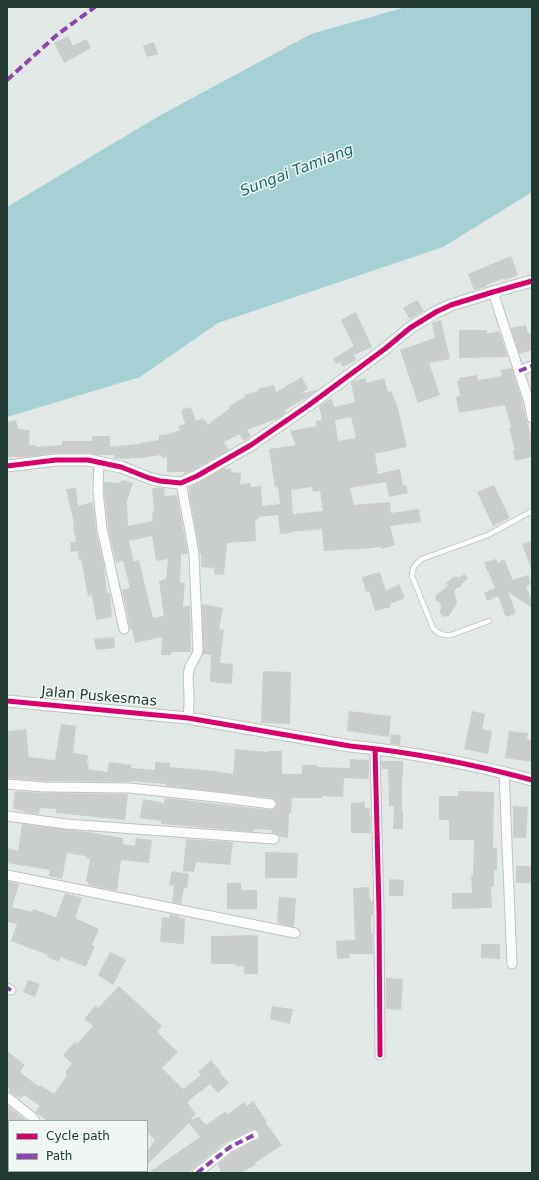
<!DOCTYPE html>
<style>
body{margin:0}
#map{position:relative;width:539px;height:1180px;overflow:hidden;background:#e2e8e5;font-family:"DejaVu Sans",sans-serif}
canvas{display:block}
.frame{position:absolute;inset:0;border:8px solid #223931;pointer-events:none}
.legend{position:absolute;left:8px;top:1120px;width:140px;height:52px;box-sizing:border-box;background:#f0f7f3;border:1px solid #9eaba5;margin:0;padding:5px 7px;list-style:none;font-size:12px;color:#223931}
.legend li{display:flex;align-items:center;gap:8px;height:20px}
.legend b{width:20px;border:1px solid #9eaba5}
</style>
<div id="map">
<canvas width="539" height="1180"></canvas>
<div class="frame"></div>
<ul class="legend">
<li><b style="height:5px;background:#d6006c"></b>Cycle path</li>
<li><b style="height:5px;background:#8e44ad"></b>Path</li>
</ul>
</div>
<script>
const ctx = document.querySelector('canvas').getContext('2d');
ctx.lineJoin = 'round';
function fillPath(path, color) {
  ctx.fillStyle = color;
  ctx.fill(path, 'evenodd');
}
function stroke(path, color, width, dash) {
  ctx.strokeStyle = color;
  ctx.lineWidth = width;
  ctx.lineCap = dash ? 'butt' : 'round';
  ctx.setLineDash(dash || []);
  ctx.stroke(path);
}
function write(font, color, halo, rows, align = 'center') {
  ctx.font = font + ' "DejaVu Sans",sans-serif';
  ctx.lineWidth = 3;
  ctx.setLineDash([]);
  ctx.textBaseline = 'middle';
  ctx.strokeStyle = halo;
  ctx.fillStyle = color;
  for (const [text, x, y, turn = 0] of rows) {
    ctx.save();
    ctx.translate(x, y);
    ctx.rotate((+turn || 0) * Math.PI / 180);
    ctx.textAlign = isNaN(turn) ? turn : align;
    if (halo) ctx.strokeText(text, 0, 0);
    ctx.fillText(text, 0, 0);
    ctx.restore();
  }
}
fillPath(new Path2D(`
 M406 7H532V192L443 247 218 323 140 377 7 417V207L159 116 311 34Z`), '#a5d1d4');
fillPath(new Path2D(`
 M68 36 73 46 86 39 91 48 64 63 54 43Z
 M154 42 158 54 147 57 143 46Z
 M511 256 518 275 505 280 504 278 486 285V287L474 290 468 274Z
 M417 300 424 311 410 319 403 308Z
 M356 312 372 347 354 355 356 360 343 367 340 362 336 364 333 359 354 346 341 320Z
 M441 320 450 359 429 363 440 395 418 403 400 350 435 338 432 323Z
 M526 325 528 333 532 332V350L519 354 511 328Z
 M459 330H487V334L499 331 508 357 459 358Z
 M512 368 523 403H522L532 439V457L515 461 513 451 515 450 509 428 511 427 505 405 459 413 456 397 460 396 457 381H460L459 378 477 375 478 380 502 376 500 370Z
 M302 377 308 389 301 393 318 390 306 398 285 410 286 412 279 418 247 430 251 436 244 441 239 434 224 442 229 450 194 470 184 474V472H167V457L162 458 161 455 141 458 119 459 114 458V455H97L88 453H56L26 457H7V422L16 420 18 429 30 430 29 445H36V447L62 445V441H92V436H110V447L139 444V443L159 440V435L168 434 180 430 178 426 185 424 181 410 191 407 196 421 203 418 204 421 206 420 207 425 230 408 229 406 245 397V395L258 391V389L274 385 276 392Z
 M365 378 367 383 384 378 388 392 391 391 398 408 407 447 375 454 378 474 400 469 403 485H406L408 493 389 497 386 482 350 488 354 505 390 502 391 513 419 509 421 522 390 526 395 545 381 549V547L353 550V549L324 551 322 529 291 532V533L280 534 278 515 259 517 255 522 256 541 227 543 224 575 214 574 215 568 201 567V554H200L189 493V487L200 482 223 469H231V472L241 473 240 484 250 483 251 487 261 486 262 506 280 504 278 487H275L269 449 296 445 290 431 317 426 316 421 322 420 319 406 328 400 332 399 334 407 355 402 351 383 353 381ZM351 417 356 438 338 441 335 420ZM312 487 313 492 320 491 323 511 293 514 291 490Z
 M122 480 133 483 127 501 128 526 153 521 152 513 154 512 152 488H164L165 496 177 495 188 554H181L180 582 185 583 183 606H190L191 652H171V655H161L162 637 135 643 132 629H130L122 590 130 588 123 561 116 563 108 528 104 491V482L120 483ZM152 536 156 561 168 559 166 579 159 581 164 616 153 618 139 560 134 562 129 541Z
 M494 485 510 518 493 526 477 492Z
 M76 488 78 506 93 502 96 530 104 565 107 593H110L112 617 96 620 92 595 88 596 81 559 79 560 78 551 71 552 70 542H76L73 525 74 524 66 489Z
 M532 541V568H531L522 544Z
 M496 559 498 563 504 559 513 580 528 575 531 584 526 586 532 601V608L508 592 516 613 506 617 498 596 487 601 484 593 495 588 488 571H487L484 562Z
 M380 572 386 591 399 584 405 598 390 604 391 607 375 611 369 591 366 592 362 577Z
 M464 574 468 578 461 585 460 588 458 587 454 591 457 603 449 616 444 617 440 613 441 604 435 600 436 595 449 585 445 584 453 577 456 576 459 578Z
 M202 604 223 608 219 629 224 630 220 663 233 664 232 684 210 682 211 655 203 654Z
 M114 637 115 648 96 650 94 639Z
 M263 671 291 672 290 724 261 723Z
 M349 711 391 716 389 737 347 731Z
 M472 711 485 714 482 729 492 731 488 754 464 749Z
 M61 724 76 726 73 753 88 755 87 763 89 764 88 769 107 772 109 762 132 765 131 768 155 770V762L170 763 169 767 215 771 233 774 235 749 268 752V751H282V774H302V765H317V767L350 768V759L369 760V779L344 778 343 797 322 796V798H292L291 813H289L288 838 280 837 277 834 271 833 272 830 254 829V832L161 824V821L140 818 143 799 164 803 165 798 270 810 276 808 277 802 275 800 272 798 166 786V784L130 781V782L44 781 7 778V731L26 729 29 757 55 760Z
 M509 731 528 733 527 739 532 740V762L505 758Z
 M391 734 401 735 400 745 390 744Z
 M381 761H403V777H402V811H403V829H393L394 806H389L388 769H382Z
 M15 791 44 793 128 794 125 820 56 813V809L40 808 39 814 24 812V811L13 809Z
 M458 791 494 792 493 848H497V870H494V886L491 887 492 908 452 909V893H472L471 875H473L474 840H449V820H439V796H458Z
 M365 802V808H370L371 833H351V803Z
 M513 806 528 807 526 838H513Z
 M22 824 81 831 123 838V844L135 846 136 838 152 840 149 863 121 860 117 891 88 885V882L86 881 90 859 85 858 86 856 67 853 62 879 49 876 50 870 7 863V848L18 851Z
 M186 839 233 842 230 865 196 862 194 872 183 871Z
 M265 852 298 853 297 878H265Z
 M516 866H532V883H516Z
 M172 871 189 874 187 888H184L181 904 172 902 174 886 169 885Z
 M389 879 404 880 403 896H389Z
 M7 881 19 884 12 907 32 912 33 909 56 917 65 893 82 898 75 918 99 929 92 945 95 946 86 967 61 957 59 962 47 957 48 955 11 941 17 924 7 922Z
 M227 883H241V890H257V909H227Z
 M369 887 370 901H373V915H371V933H373V954H349L350 958 337 959 336 941 355 940 353 888Z
 M279 897 296 898 294 927 277 923Z
 M170 914 179 916V918H185L184 944 160 942 162 917 169 918Z
 M258 935V974H244V966H236V964H211V936Z
 M481 944H500V959L481 958Z
 M110 952 126 960 113 985 98 975Z
 M386 978 403 979 401 1010 386 1009Z
 M28 980 40 984 35 997 23 992Z
 M119 986 162 1026 157 1032 178 1052 162 1068 183 1089 201 1075 198 1072 211 1060 221 1072 220 1073 229 1083 218 1093 210 1084 187 1102 196 1114 190 1120 199 1117 206 1125 226 1111 227 1115 244 1102 247 1106 253 1101 267 1122 266 1123 282 1145 255 1163 256 1165 240 1173H221L218 1164 233 1152 259 1139 260 1135 259 1132 254 1129 226 1142 188 1173H148L200 1137 189 1123 147 1165V1152L155 1140 147 1132V1121H47L35 1112 40 1106 24 1095 20 1099 9 1092 10 1090 7 1087V1051L25 1065 20 1072 39 1087 40 1085 54 1094 67 1075 65 1072 72 1064 63 1055 75 1042 77 1044 93 1026 84 1019 96 1005 98 1008Z
 M272 1006 293 1009 290 1024 270 1019Z
 M7 1105 27 1121H7Z`), '#cacfcd');
const service = new Path2D(`
 M489 621 451 635C444 636 438 634 433 628L412 576C412 568 415 564 422 559L488 535 532 511`);
const minor = new Path2D(`
 M493 292 529 402 532 418
 M519 371 532 366
 M99 462 98 491 102 529 124 629
 M181 483 190 531 194 554 198 650C197 658 190 663 189 670 187 679 189 687 189 696 189 703 189 710 188 718
 M375 749 379 910 380 1055
 M504 772 512 964
 M7 784 44 787 129 788 216 797 271 804
 M7 816 66 824 274 839
 M7 875 295 933
 M7 988 11 990
 M7 1097 32 1117 35 1121
 M7 1165 9 1166
 M16 1171 18 1173
 M83 1171 86 1173
 M35 1173 36 1171
 M197 1173 230 1147 254 1135`);
const tertiary = new Path2D(`
 M7 466 56 460H88L121 467 149 478 160 481 181 483 197 476 251 445 309 405 386 348 410 328 436 312 451 305 493 292 532 281
 M7 701 188 718 350 746C410 752 473 764 532 780`);
stroke(service, '#bfc4c2', 6);
stroke(minor, '#bfc4c2', 11);
stroke(tertiary, '#bfc4c2', 13);
stroke(service, '#fbfcfb', 4.5);
stroke(minor, '#fbfcfb', 9);
stroke(tertiary, '#fbfcfb', 11);
stroke(new Path2D(`
 M7 80 58 34 95 7
 M519 371 532 366
 M7 988 11 990
 M7 1165 9 1166
 M16 1171 18 1173
 M83 1171 86 1173
 M197 1173 230 1147 254 1135`), '#8e44ad', 4, [8, 4]);
stroke(new Path2D(`
 M7 466 56 460H88L121 467 149 478 160 481 181 483 197 476 251 445 309 405 386 348 410 328 436 312 451 305 493 292 532 281
 M7 701 188 718 350 746C410 752 473 764 532 780
 M375 749 379 910 380 1055`), '#d6006c', 5);
write('14px', '#223931', '#f0f7f3', [
 ["Jalan Puskesmas",99,697,5]
]);
write('italic 15px', '#206971', '#f0f7f3', [
 ["Sungai Tamiang",297,171,-21]
]);
</script>
